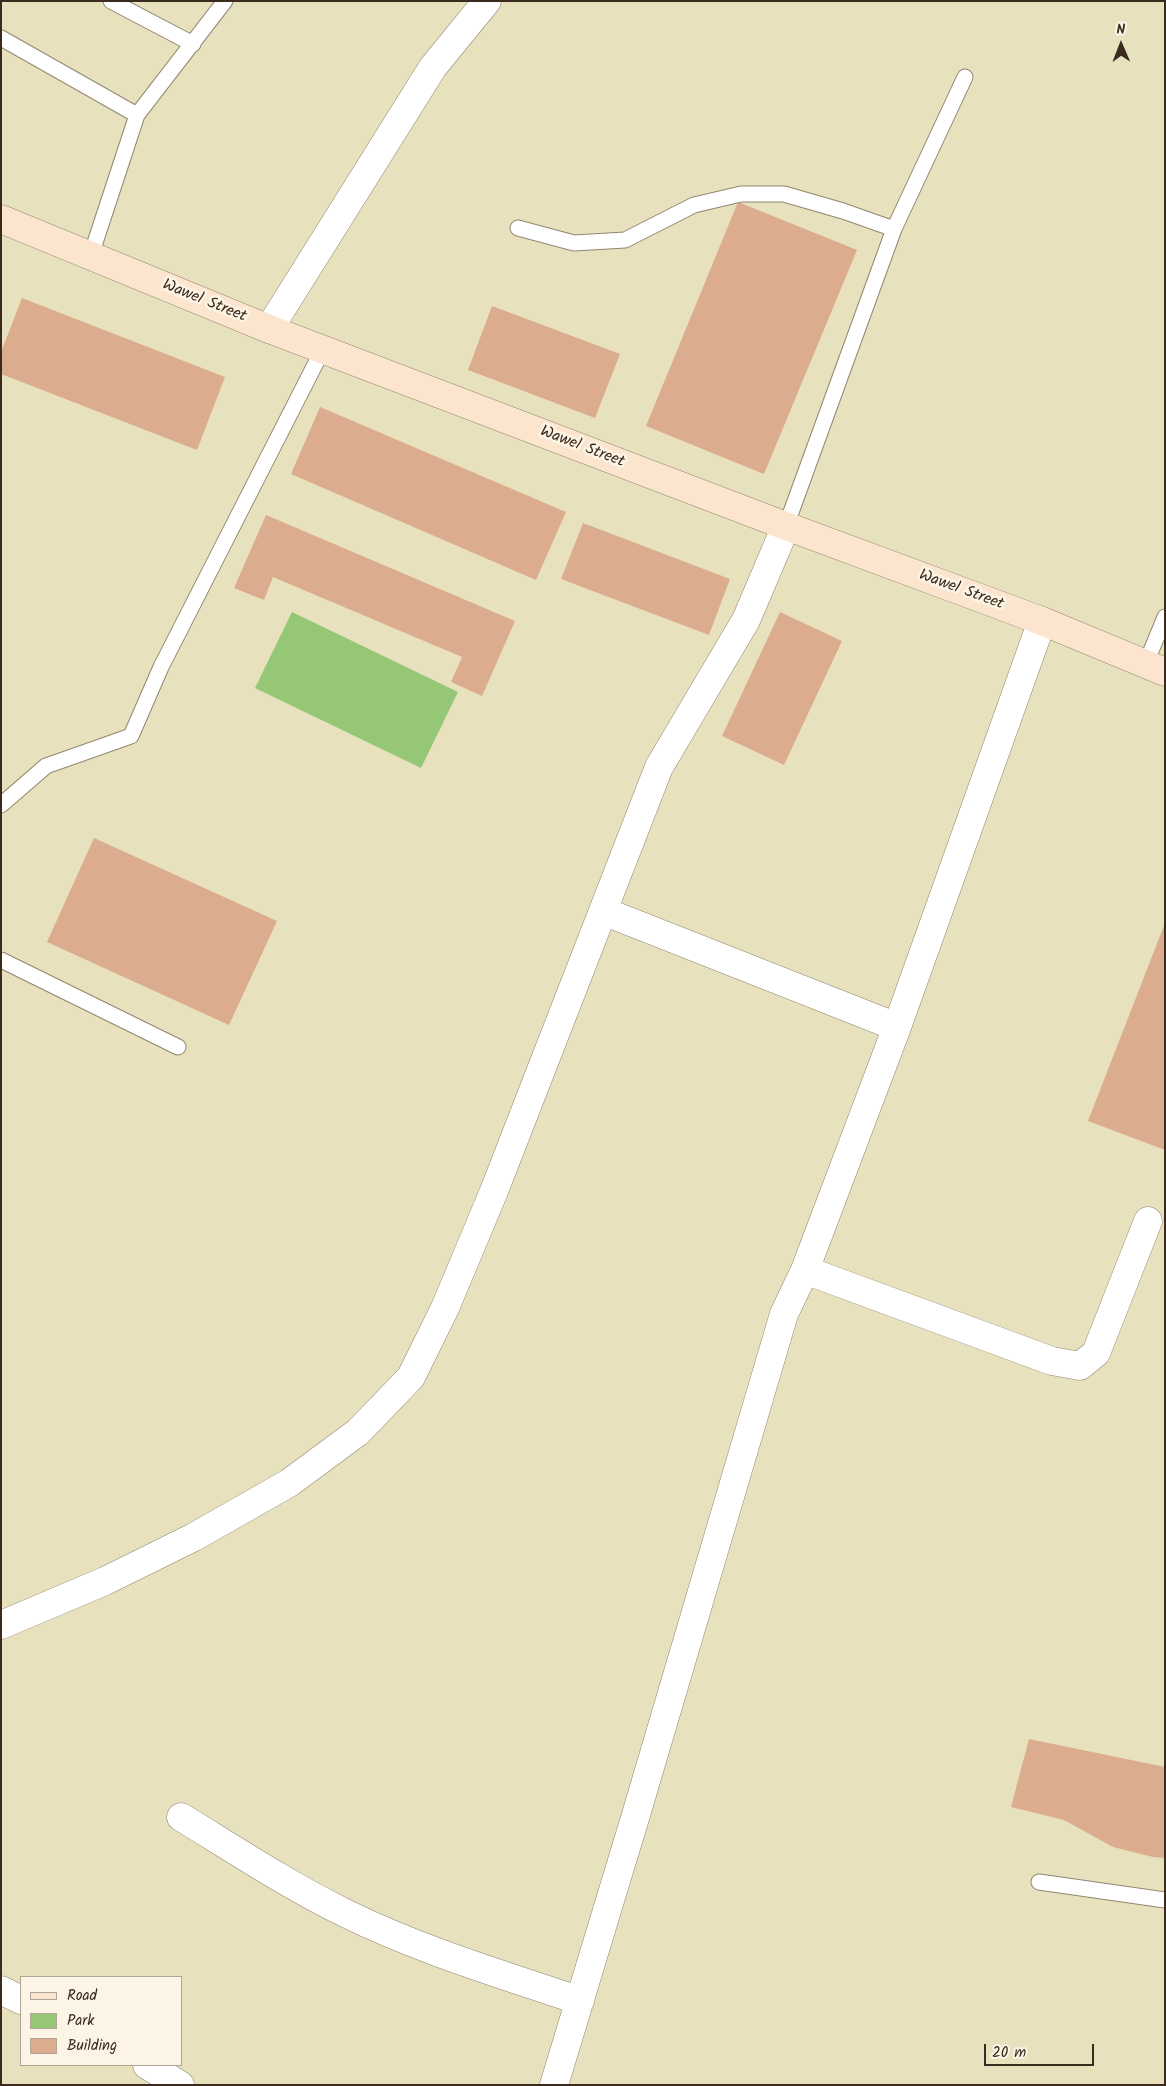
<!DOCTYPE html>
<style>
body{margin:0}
#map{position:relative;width:1166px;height:2086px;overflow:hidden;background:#e8e1be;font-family:Kalam,sans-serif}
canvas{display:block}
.frame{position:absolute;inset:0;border:2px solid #3b2a1e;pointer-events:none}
.legend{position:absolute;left:20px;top:1976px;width:162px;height:90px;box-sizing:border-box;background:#fcf5e5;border:1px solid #afa495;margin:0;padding:6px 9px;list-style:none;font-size:15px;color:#3b2a1e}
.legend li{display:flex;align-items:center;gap:10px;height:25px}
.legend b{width:25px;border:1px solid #afa495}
.north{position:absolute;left:1096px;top:20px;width:50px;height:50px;-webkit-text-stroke:4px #fcf5e5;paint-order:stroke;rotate:359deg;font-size:14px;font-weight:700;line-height:20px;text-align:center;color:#3b2a1e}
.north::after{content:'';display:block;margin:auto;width:18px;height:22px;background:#3b2a1e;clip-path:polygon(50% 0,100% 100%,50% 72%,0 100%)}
.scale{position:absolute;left:984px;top:2044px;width:110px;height:22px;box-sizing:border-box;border:2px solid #3b2a1e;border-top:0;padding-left:6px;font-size:15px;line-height:18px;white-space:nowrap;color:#3b2a1e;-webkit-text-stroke:4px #fcf5e5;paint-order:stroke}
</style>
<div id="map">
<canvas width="1166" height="2086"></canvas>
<div class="frame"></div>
<ul class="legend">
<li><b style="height:6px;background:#fce5cf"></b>Road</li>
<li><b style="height:14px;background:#95c777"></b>Park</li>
<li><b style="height:14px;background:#dbac8d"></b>Building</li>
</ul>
<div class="north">N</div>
<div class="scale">20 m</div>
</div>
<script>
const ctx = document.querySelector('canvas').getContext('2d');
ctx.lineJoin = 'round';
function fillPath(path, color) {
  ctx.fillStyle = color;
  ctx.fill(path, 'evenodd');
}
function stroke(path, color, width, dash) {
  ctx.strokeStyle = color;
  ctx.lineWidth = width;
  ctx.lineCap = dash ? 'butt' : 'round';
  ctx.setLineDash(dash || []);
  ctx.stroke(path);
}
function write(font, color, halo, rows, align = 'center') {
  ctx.font = font + ' Kalam,sans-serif';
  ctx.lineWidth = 5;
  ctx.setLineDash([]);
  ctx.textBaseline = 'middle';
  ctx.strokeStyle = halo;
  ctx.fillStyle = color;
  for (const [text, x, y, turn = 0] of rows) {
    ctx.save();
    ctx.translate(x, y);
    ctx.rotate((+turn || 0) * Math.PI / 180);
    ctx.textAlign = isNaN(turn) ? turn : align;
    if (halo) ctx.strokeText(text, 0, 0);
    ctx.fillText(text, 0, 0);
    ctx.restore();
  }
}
fillPath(new Path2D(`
 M292 612 458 692 421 768 255 688Z`), '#95c777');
fillPath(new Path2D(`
 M738 202 857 250 764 474 646 426Z
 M22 298 225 377 197 450 1 374V352Z
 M492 306 620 354 595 418 468 370Z
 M320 407 566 512 536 580 291 474Z
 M266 515 515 621 482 696 451 682 462 657 273 577 264 600 234 588Z
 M583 523 730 579 709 635 561 579Z
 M780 612 842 641 784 765 722 736Z
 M94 838 277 921 229 1025 47 942Z
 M1165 923V1150L1088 1121Z
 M1029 1739 1165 1767V1858L1153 1857 1113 1847 1064 1820 1011 1807Z`), '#dbac8d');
const lane = new Path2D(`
 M111 1 193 44
 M1 38 137 115
 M518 228 574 243 625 240 694 205 741 194H784L843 211 894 229
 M91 255 137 115 225 1
 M786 526 894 229 965 77
 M1146 663 1165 617
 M1 805 46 766 131 736 161 667 323 349
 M1 960 178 1047
 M1039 1882 1165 1900`);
const street = new Path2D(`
 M269 329 433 67 487 1
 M603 911 897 1027
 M805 1270 1052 1361 1080 1366 1096 1353 1148 1221
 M1 1625 105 1581 194 1537 289 1483 358 1432 411 1377 445 1308 494 1191 659 767 746 620 786 526
 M181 1817C235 1850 288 1885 345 1913 420 1950 501 1974 580 2001
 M1 1990 21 2000
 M147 2065 180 2085
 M554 2085 635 1818 784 1314 805 1270 897 1027 1042 621`);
const secondary = new Path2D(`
 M1 219 269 329 786 526 1042 621 1165 672`);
stroke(lane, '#92866e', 17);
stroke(street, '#92866e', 29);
stroke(secondary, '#92866e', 29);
stroke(lane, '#fff', 15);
stroke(street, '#fff', 28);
stroke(secondary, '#fce5cf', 28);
write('16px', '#3b2a1e', '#fcf5e5', [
 ["Wawel Street",204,302,22],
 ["Wawel Street",582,448,21],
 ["Wawel Street",961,591,20]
]);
</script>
